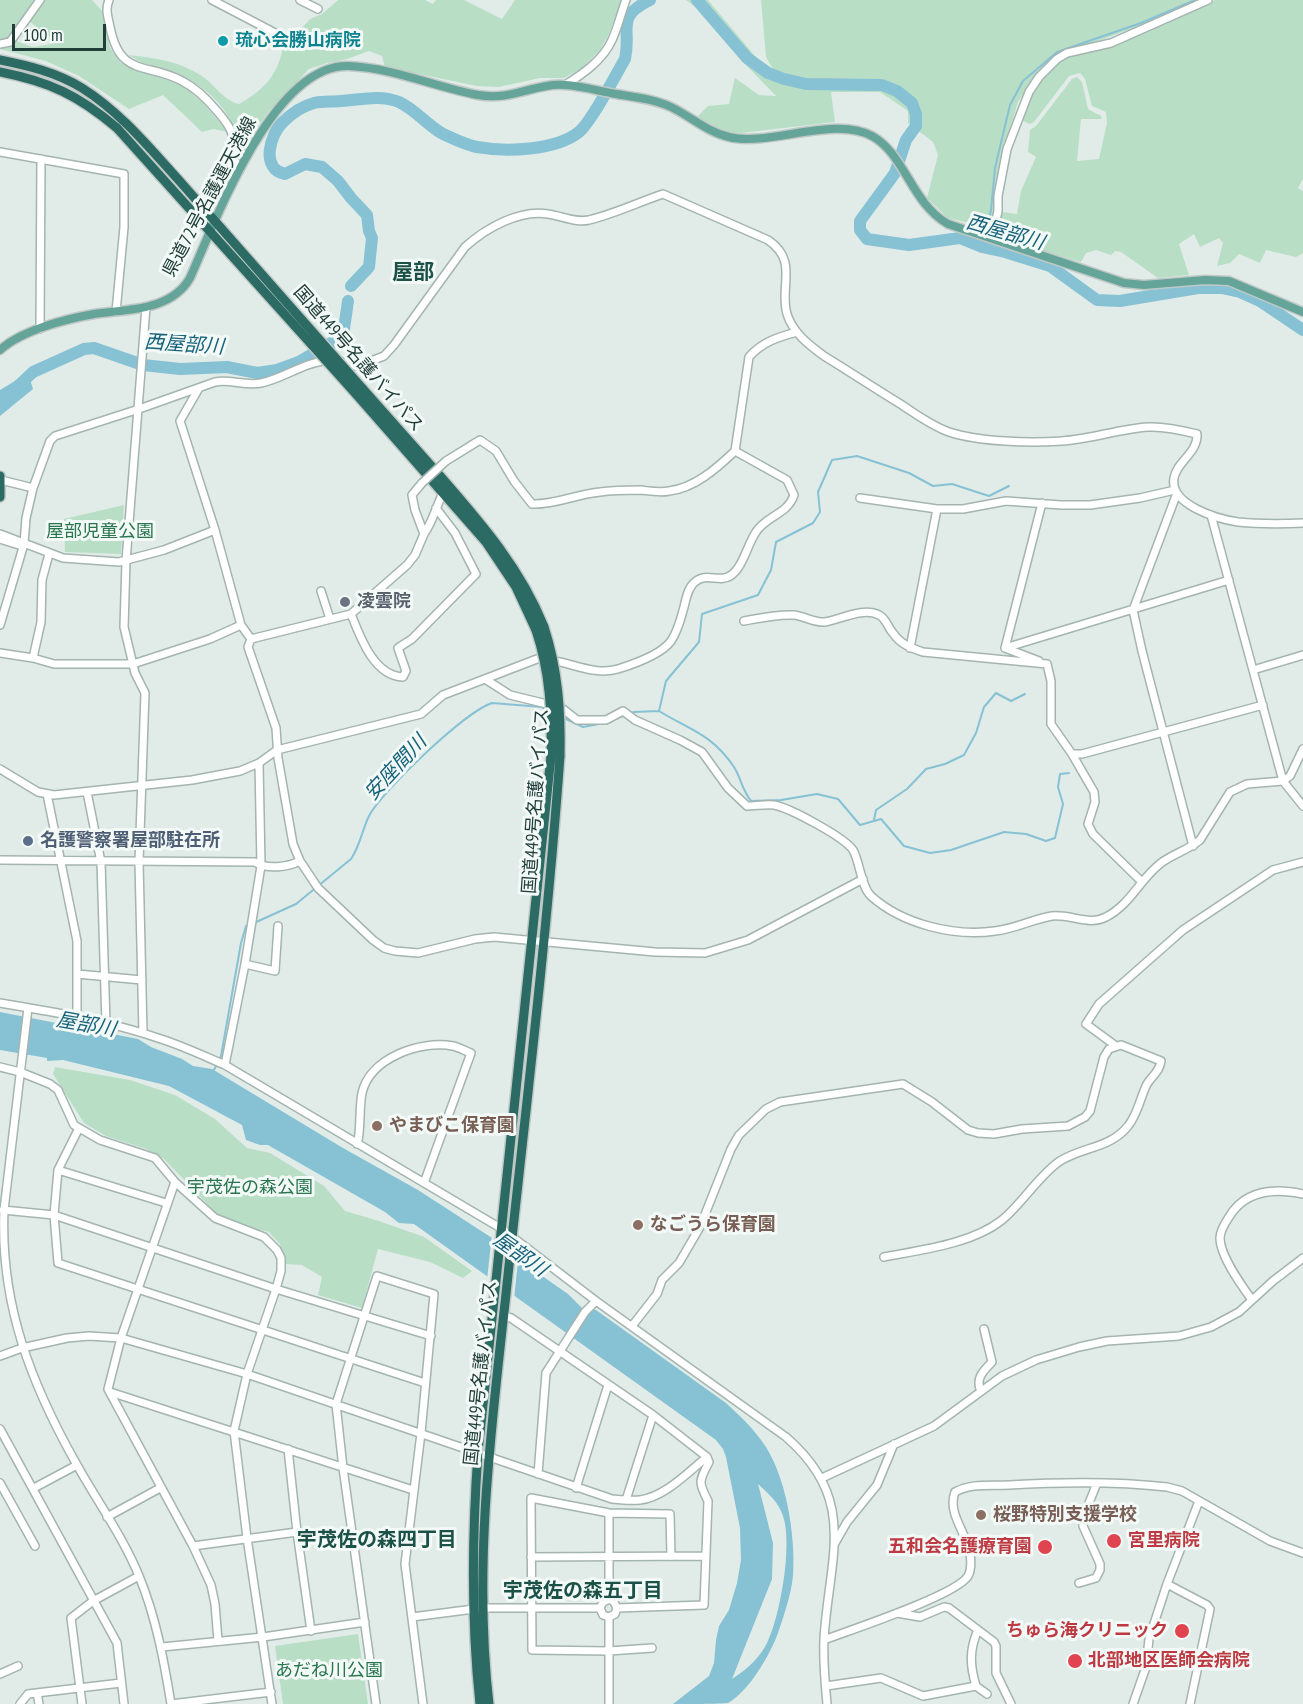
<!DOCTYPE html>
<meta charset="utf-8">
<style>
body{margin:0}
#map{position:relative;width:1303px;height:1704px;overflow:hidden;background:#e1ece8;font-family:"PT Sans Narrow",sans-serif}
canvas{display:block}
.scale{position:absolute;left:12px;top:24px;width:94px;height:27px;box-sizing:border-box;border:3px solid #213e38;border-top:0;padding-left:8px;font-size:18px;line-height:21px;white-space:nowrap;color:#213e38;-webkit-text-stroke:4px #f2f9f6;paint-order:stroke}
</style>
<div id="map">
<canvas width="1303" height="1704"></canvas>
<div class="scale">100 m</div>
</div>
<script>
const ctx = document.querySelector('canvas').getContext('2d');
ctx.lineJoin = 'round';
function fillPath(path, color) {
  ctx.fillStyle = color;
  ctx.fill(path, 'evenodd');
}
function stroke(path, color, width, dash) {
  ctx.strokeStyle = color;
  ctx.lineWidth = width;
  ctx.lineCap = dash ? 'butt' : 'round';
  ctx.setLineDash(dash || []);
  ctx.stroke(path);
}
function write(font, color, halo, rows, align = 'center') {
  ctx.font = font + ' "PT Sans Narrow","Noto Sans JP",sans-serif';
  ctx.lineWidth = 6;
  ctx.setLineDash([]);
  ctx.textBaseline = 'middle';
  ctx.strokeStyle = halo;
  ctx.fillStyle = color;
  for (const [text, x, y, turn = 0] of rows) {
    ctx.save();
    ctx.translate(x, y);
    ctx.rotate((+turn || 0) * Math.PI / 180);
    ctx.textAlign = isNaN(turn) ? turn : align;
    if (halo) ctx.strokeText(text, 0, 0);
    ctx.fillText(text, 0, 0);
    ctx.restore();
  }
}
fillPath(new Path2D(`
 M0 0H37L6 41 0 42Z
 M44 0H92L102 11 110 48 121 63 178 82 202 102 228 132 213 129 202 132 163 95 129 109 79 76 46 61 0 49V48H7L16 41 33 47 57 43 29 21Z
 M338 0H425L433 4 436 0H464L502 19 515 0H622L608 36 600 50 582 68 564 78H540L499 87 477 86 385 67 382 56 369 51 347 59 327 63 309 69 269 111 250 137 237 144C237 117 209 89 186 78 174 71 159 70 146 64 140 62 134 58 129 55 155 58 179 61 202 76 215 85 223 100 239 104 266 89 280 72 284 41L301 29 310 19 322 14Z
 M686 0H708L760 62 774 71 766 57 761 0H1199L1151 22 1055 56 1032 81 1018 102 1004 149 995 191 994 212 990 228 948 218 927 198 938 155 933 142 908 123V111L880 92H831L835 122 732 134 713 129 698 116 708 106 729 104 735 78 759 95 776 96 746 65 703 12Z
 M1215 0H1303V179L1298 188 1303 191V253L1296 257 1266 250 1260 263 1239 254 1230 263 1217 266 1223 243 1219 238 1200 247 1194 234 1179 244 1189 275 1158 278 1121 252 1115 251 1111 255 1096 250 1086 253 1081 262 996 237 1002 212 1017 214 1021 191 1036 157 1028 152 1030 130 1036 126 1072 79 1077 77 1082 82 1088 109 1101 116 1102 119H1081L1077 161 1099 159 1107 123 1106 112 1092 106 1085 79 1080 73 1069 76 1034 122 1030 124 1021 120C1032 90 1042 72 1070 54L1165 23Z
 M124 505 121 554 65 552 64 519Z
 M55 1067 130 1080 175 1095 215 1119 247 1148 270 1153 324 1186 345 1211 379 1221 424 1237 472 1271 463 1278 430 1262 378 1249 362 1308 318 1295 322 1277 302 1265 284 1264 280 1244 269 1232 238 1225 217 1214 164 1159 146 1149 106 1136 84 1123 53 1074Z
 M358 1634 368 1704H283L275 1646Z`), '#b9dec6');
fillPath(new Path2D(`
 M28 373 33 389 0 416V390Z
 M0 1012 138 1039 151 1047 182 1059 193 1066 212 1069 343 1148 418 1190 489 1236 529 1262 535 1271 568 1294 583 1309 596 1310 726 1403C739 1415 751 1426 761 1440 786 1472 796 1536 793 1576 791 1595 784 1615 778 1633 770 1655 749 1691 728 1703 719 1704 685 1704 673 1704L709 1676 714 1663 716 1640 719 1626 729 1610 737 1583 741 1560 740 1528 726 1457 723 1449 716 1440 414 1224 399 1223 385 1212 268 1145H260L246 1140 242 1125 169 1086 63 1060 47 1061V1058L0 1050ZM758 1484C768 1493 779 1503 783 1516 793 1544 780 1617 767 1643 759 1659 747 1669 732 1679L772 1579 773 1543Z`), '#86c1d4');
fillPath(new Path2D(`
 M492 1234 519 1252 514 1299 487 1280Z`), '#e1ece8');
stroke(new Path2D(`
 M986 234 991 210 995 168 1010 105 1023 81 1057 52 1141 23 1195 0
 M982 247 984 239
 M659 711C690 730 712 734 734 767 741 778 742 790 751 801L781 800 817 794 838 799 860 825 881 819 904 846 930 853 951 850 1004 832 1026 834 1046 841 1055 838 1063 804 1058 787 1060 774 1069 773
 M659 711 666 681 699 642 702 614 758 595 771 570 776 542 813 523 820 512 818 492 832 460 857 456 909 473 933 486 952 484 989 496 1009 486
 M564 718 583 727 604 723
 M612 720 634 712 659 711
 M874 820 876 810 907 789 926 769 945 764 964 755 976 733 984 707 996 693 1011 701 1025 694
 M254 923 296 904 351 859C360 846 362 830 369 816 382 791 466 711 492 703L542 707 548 712
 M214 1070 221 1056 241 943 246 926 249 925`), '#86c1d4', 2);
stroke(new Path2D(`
 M697 0 747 58 768 73 784 79 806 84 882 85 897 91 912 103 916 114V126L906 140 895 173 860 221V230L867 239 909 245 960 238 982 247 1005 252 1050 266 1097 300 1120 301 1198 288H1222L1240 292 1260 301 1303 330
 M351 286 369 267 372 238 369 231 367 215 351 198 338 181 322 167 305 164 285 174C260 169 270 134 283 122 291 114 303 106 314 103 322 101 332 102 341 101 360 100 380 94 399 102 416 110 427 125 443 134 454 139 466 145 477 147 506 152 555 151 579 132 592 121 615 76 625 59 632 28 614 18 650 0
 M0 406 15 389 33 372 84 349 94 348 143 365 180 369 227 367 257 373 277 370 299 362 343 336 348 301`), '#86c1d4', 12);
const minor = new Path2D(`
 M109 0C105 10 108 17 110 27 120 78 147 62 182 81 196 88 207 99 217 111 223 118 230 126 232 134 236 147 230 158 240 170
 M212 0 281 36
 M300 0 318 9
 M0 44 10 42 40 0
 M565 85C583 74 603 60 612 40 618 27 621 13 626 0
 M0 152 124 174V227L116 312
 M992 239 998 211V196L1007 149 1029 92 1039 77 1057 59 1067 53 1111 43 1208 0
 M40 329 41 159
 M199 388 180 421 215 530 241 625 251 639
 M446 461 480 440 496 451 514 481 532 504C555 505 577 494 600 492 614 490 628 490 641 490 650 491 660 493 669 491 695 488 717 468 735 451L749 357C762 342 778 337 797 332
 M1 480 33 488
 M1177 493 1133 610 1142 651 1193 846
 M860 498 937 509H963L1006 501 1061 505H1090L1140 498 1175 490
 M1211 515 1283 781 1303 806
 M0 534 63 558 119 562 164 550 215 530
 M424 534C433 521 436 507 443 493
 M0 539 19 545 24 544
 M321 591 330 619
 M351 614C360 637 374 676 403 677L406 671 398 648 412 639 476 574 455 533 436 508
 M744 621C760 618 777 614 794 615 804 616 815 623 825 622 842 619 863 607 879 615 886 618 888 628 893 633 900 644 911 648 923 652L1047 664
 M0 625 24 544 26 518 33 488 50 441 55 436 139 409 215 382C230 379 245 386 261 383 285 378 305 361 332 360 342 360 349 366 358 366L384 356 394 345 465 247C486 228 520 209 548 214 562 216 575 223 589 220 614 214 639 202 663 194L768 240C799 261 779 286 787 314 793 333 809 345 824 356 850 372 876 389 902 405 917 415 932 426 949 432 979 442 1030 443 1062 441 1091 439 1119 429 1148 427 1164 426 1181 430 1197 434 1198 453 1177 461 1174 478 1169 505 1218 519 1238 522 1258 524 1282 524 1303 523
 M251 639 248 647 276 728 278 758 293 844 300 861 318 888 373 940 384 948 395 951 418 953 475 939 494 937 655 952 705 953 748 940 863 879
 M251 639 351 614 407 565 415 555 424 534 415 510 412 495 422 483
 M910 648 937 509
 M1005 648 1229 580
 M1005 648 1042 503
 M1005 648 1039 661
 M0 653 33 658 54 664H133L210 639 241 625
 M33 658 41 622 42 580 49 554
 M1047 664 1051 681V724L1072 754 1094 792 1095 802 1088 824 1093 834 1142 882
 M1253 670 1303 655
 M485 679 510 695 555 706 563 709 577 720H606L623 711 635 720 680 740 702 752 728 788 747 806C755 806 766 804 774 805 790 808 844 837 853 850 860 862 861 887 871 896 902 924 954 937 995 931 1015 929 1033 919 1052 916 1071 914 1089 926 1106 917 1130 905 1140 879 1161 863 1173 854 1188 850 1200 840L1230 792 1247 784 1283 781 1290 776 1303 749
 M1072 754H1082L1263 705
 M0 769 38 792 54 795 192 780 240 771 259 763 277 750 421 714 443 695 537 659C565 658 591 677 618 669 634 664 661 655 671 641 678 631 681 618 684 607 686 599 688 587 695 582 706 572 719 583 730 576 743 568 747 545 756 532 766 516 788 514 794 495L787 480 735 451
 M87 792 101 862 106 1024
 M47 794 77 941V1017
 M0 860 255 862C267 870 288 867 300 861
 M245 964 275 971 278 926
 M77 974 142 980
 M0 1003C54 1012 109 1021 161 1039 183 1046 204 1056 225 1065L502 1229 596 1301 786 1437C859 1500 829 1557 824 1639 823 1660 825 1683 827 1704
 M28 1008 4 1210C0 1304 31 1384 77 1465 97 1501 123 1537 139 1576 156 1617 164 1661 171 1704
 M143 1033 139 862 145 693 135 673 124 627 126 561 146 307
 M1116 1046 1086 1024 1099 1004 1183 930 1273 870 1303 862
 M225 1065 245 964 261 866 259 763
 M0 1067 20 1072 50 1084 58 1090 74 1125 100 1140 155 1158 175 1182 215 1218 264 1237 277 1250 281 1258V1271L276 1289 247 1374 234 1431 247 1538 272 1704
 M79 1128 58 1170 54 1215 58 1263 425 1383
 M357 1144C361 1135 359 1106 362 1093 370 1058 420 1040 453 1046 459 1047 465 1051 471 1053L424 1183
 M58 1170 166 1203
 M175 1182 121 1338 108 1389 193 1546 211 1585 215 1604 218 1641
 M3 1210 54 1215 276 1289 431 1336
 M1252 1300C1242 1286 1220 1256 1220 1238 1220 1231 1225 1223 1229 1217 1245 1190 1275 1188 1303 1194
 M503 1315 511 1318 653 1415 707 1457
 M632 1326 657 1294 662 1280 679 1263 700 1227 731 1149 739 1135 766 1109 780 1102 903 1084 932 1102 968 1130 978 1133 994 1134 1022 1129 1068 1126 1085 1117 1090 1111 1104 1057 1109 1049 1121 1045 1161 1061C1160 1071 1152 1076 1147 1084 1140 1098 1138 1114 1128 1126 1111 1148 1082 1147 1060 1161 1040 1174 1021 1205 1002 1220 972 1244 920 1250 884 1257
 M0 1356 22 1348 67 1338 89 1336 121 1338 247 1374 612 1499C621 1500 631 1501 640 1500 665 1497 688 1472 707 1457
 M981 1391C975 1379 983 1371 992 1362L984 1329
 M110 1392 413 1490
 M0 1429 117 1643 124 1704
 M288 1449 297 1532 311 1631
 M538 1474 546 1373 585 1312 596 1301
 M822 1478 934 1426 1002 1376 1036 1360 1079 1347 1107 1341 1179 1336 1211 1327 1239 1312 1273 1281 1303 1258
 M0 1483 35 1546
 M34 1488 77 1465
 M576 1488 608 1385
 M626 1500 653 1415
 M107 1517 160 1488
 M835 1543 847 1522 877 1485 894 1444
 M193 1546 297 1532
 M531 1557 706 1556
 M1079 1583 1096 1578 1100 1570V1564L1083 1526V1518L1097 1483
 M1167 1584 1207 1605 1210 1609 1190 1704
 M609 1599 603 1602 600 1608 603 1615 609 1617 615 1614 617 1608 614 1602 609 1599V1513
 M483 1608H600
 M617 1608 704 1605 708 1501C698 1482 699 1481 709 1462L707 1457
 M897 1613 920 1617 944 1607 949 1608 994 1642 996 1646V1673L1011 1704
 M412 1617 474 1609
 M609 1617V1704
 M824 1640C850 1630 957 1595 968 1576 972 1569 971 1560 970 1553 966 1532 947 1513 955 1492 972 1483 989 1486 1009 1485 1061 1482 1114 1481 1167 1487L1182 1491 1270 1541 1303 1553
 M162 1647 263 1637 365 1622
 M652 1648 609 1651 532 1650 531 1498 609 1513 670 1514 671 1556
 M0 1674 18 1666
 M826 1686 881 1678 923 1696 976 1686 987 1694
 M976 1686C970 1666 969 1650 978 1630
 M37 1693 39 1704
 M20 1704 28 1694 121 1683
 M82 1704 71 1618 93 1601 139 1576
 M171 1704 271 1692
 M376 1704 343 1468 336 1404 377 1276 434 1294 421 1433 405 1564 423 1704
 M1133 1704 1146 1667 1149 1639 1167 1584 1199 1501`);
const major = new Path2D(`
 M0 350C22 330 66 319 94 314 128 309 171 311 190 278 216 220 273 63 349 66 394 68 435 87 478 95 513 101 534 83 565 85 582 86 599 91 616 94 634 97 654 99 671 107 690 116 707 132 729 137 769 147 834 115 872 136 905 154 911 203 948 224L1124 283 1144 285 1205 280 1229 281 1303 312`);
const highway = new Path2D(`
 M0 60C29 66 56 72 82 88 122 113 152 151 184 186 223 230 262 275 302 320
 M0 72C50 82 78 95 117 128L295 326
 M362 388C389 418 415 448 441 477 482 524 521 569 544 627
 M356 394 486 542 516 587 536 630
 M0 476V497
 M480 1704C471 1621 472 1536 478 1452L551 756
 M489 1704C473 1567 491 1430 506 1294 525 1115 547 935 560 756`);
stroke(minor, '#a4b4b0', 10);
stroke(major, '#c1c9c7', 11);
stroke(highway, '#c1c9c7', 12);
stroke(minor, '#fff', 7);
stroke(major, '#64a499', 8);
stroke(highway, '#2b6b63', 9);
const minorBridge = new Path2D(`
 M422 483 446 461`);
const highwayBridge = new Path2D(`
 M302 320 362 388
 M295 326 356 394
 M544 627C558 670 561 711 560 756
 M536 630C550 672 552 712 551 756`);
stroke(minorBridge, '#a4b4b0', 10, []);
stroke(highwayBridge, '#c1c9c7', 12, []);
stroke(minorBridge, '#fff', 7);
stroke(highwayBridge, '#2b6b63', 9);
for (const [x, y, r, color] of [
 [223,41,6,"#0f9aa8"],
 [345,602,6,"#6b7280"],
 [28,841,6,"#5c6f8a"],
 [377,1126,6,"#8d6e63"],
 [638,1225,6,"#8d6e63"],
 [981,1515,6,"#8d6e63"],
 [1114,1541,8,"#e0444e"],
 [1045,1547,8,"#e0444e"],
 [1182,1631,8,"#e0444e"],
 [1075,1661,8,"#e0444e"]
]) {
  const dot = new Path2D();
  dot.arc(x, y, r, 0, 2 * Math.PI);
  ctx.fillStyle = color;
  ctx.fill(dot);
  stroke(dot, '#f2f9f6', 2);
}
write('bold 18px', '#0d838f', '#f2f9f6', [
 ["琉心会勝山病院",235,41]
], 'left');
write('18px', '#213e38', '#f2f9f6', [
 ["県道72号名護運天港線",210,197,-62],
 ["国道449号名護バイパス",358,359,49],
 ["国道449号名護バイパス",536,801,-86],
 ["国道449号名護バイパス",481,1373,-84]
]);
write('18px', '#29764e', '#f2f9f6', [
 ["屋部児童公園",100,532],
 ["宇茂佐の森公園",250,1188],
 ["あだね川公園",329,1671]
]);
write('bold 18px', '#5b616d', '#f2f9f6', [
 ["凌雲院",357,602]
], 'left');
write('bold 18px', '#4e5e75', '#f2f9f6', [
 ["名護警察署屋部駐在所",40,841]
], 'left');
write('bold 18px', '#785e54', '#f2f9f6', [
 ["やまびこ保育園",389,1126],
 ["なごうら保育園",650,1225],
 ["桜野特別支援学校",993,1515]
], 'left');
write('bold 18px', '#be3a42', '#f2f9f6', [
 ["宮里病院",1128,1541],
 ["五和会名護療育園",1032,1547,"right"],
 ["ちゅら海クリニック",1168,1631,"right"],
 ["北部地区医師会病院",1088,1661]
], 'left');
write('italic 20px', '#18637c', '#f2f9f6', [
 ["西屋部川",1005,233,16],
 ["西屋部川",184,345,4],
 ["安座間川",396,768,-47],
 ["屋部川",86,1025,10],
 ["屋部川",520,1255,35]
]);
write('bold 20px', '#1c5148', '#f2f9f6', [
 ["宇茂佐の森四丁目",377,1540],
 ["宇茂佐の森五丁目",583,1591]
]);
write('bold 21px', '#1c5148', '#f2f9f6', [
 ["屋部",413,273]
]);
</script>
